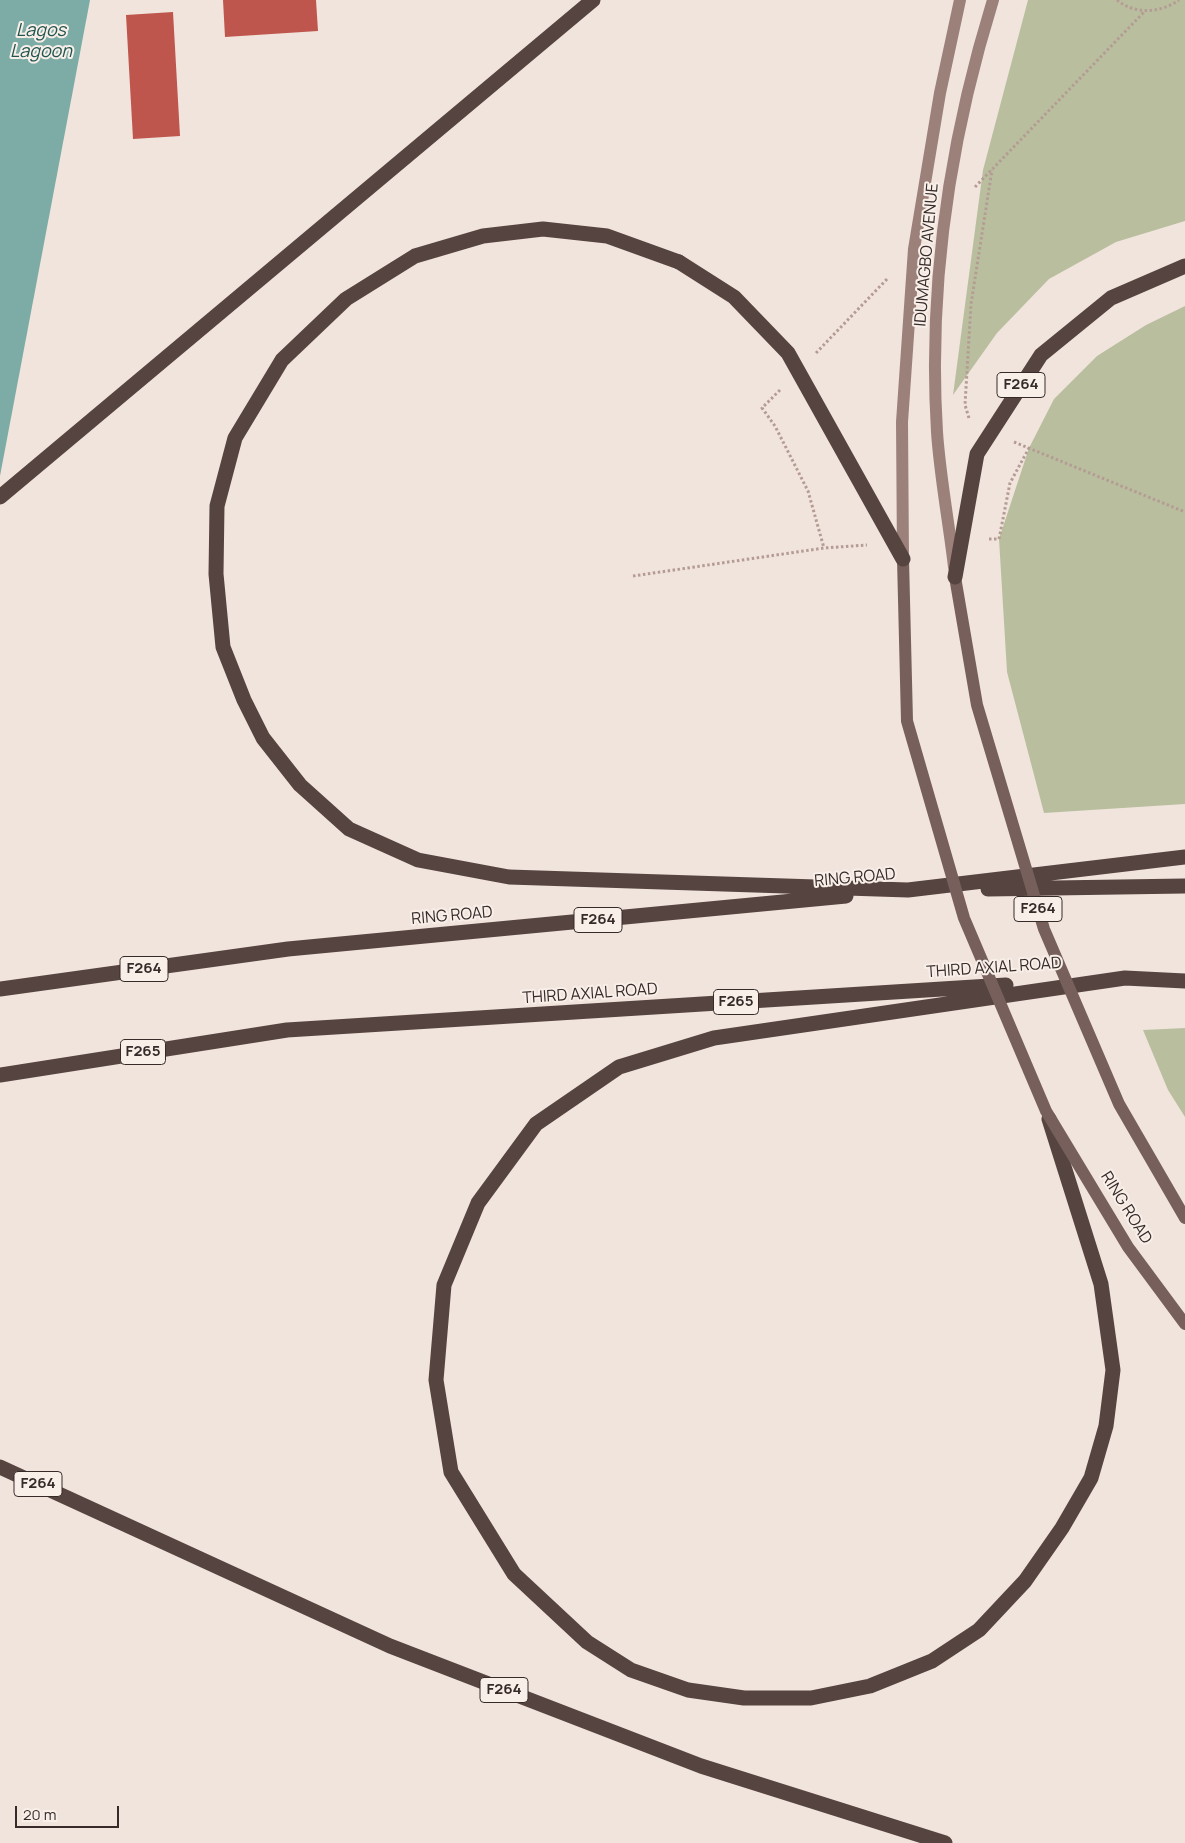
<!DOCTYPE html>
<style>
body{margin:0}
#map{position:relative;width:1185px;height:1843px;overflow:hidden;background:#f1e4dd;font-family:Manrope,sans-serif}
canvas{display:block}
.scale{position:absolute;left:15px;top:1806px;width:104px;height:22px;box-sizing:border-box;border:2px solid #362b29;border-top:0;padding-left:6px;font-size:15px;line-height:18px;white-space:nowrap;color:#362b29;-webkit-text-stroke:4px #f9efe9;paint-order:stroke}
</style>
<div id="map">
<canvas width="1185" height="1843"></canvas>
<div class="scale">20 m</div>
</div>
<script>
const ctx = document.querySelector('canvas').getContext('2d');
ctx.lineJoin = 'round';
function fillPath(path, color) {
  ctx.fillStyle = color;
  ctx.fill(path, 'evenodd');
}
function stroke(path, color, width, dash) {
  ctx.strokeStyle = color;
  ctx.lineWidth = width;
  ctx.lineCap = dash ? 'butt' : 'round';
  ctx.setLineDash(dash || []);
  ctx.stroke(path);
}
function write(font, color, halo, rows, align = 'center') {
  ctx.font = font + ' Manrope,sans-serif';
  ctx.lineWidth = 4;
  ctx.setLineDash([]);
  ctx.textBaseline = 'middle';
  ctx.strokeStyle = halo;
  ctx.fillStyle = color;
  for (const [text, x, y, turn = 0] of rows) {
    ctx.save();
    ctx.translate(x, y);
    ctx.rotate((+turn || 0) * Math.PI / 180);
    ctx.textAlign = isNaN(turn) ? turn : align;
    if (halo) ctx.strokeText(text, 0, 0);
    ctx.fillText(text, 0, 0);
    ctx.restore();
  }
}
fillPath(new Path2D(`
 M1028 0H1185V221L1116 242 1049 279 997 333 953 395 983 170Z
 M1185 306V804L1044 813 1007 672 999 539 1029 448 1054 399 1097 356 1146 325Z
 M1185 1028V1117L1168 1090 1143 1030Z`), '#b9bf9e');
fillPath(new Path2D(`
 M0 0H90L0 476Z`), '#7daca6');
fillPath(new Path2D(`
 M223 0H316L318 31 225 37Z
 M173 12 180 136 133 139 126 15Z`), '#bf564d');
stroke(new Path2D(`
 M1117 0C1135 15 1161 13 1179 0
 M975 187 1145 11
 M816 353 888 278
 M780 390 762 408 775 426 808 491 824 548
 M969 418 965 405 971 304 992 170
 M1014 442 1185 512
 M989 539H999L1010 483 1029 448
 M633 576 824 548 867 545`), '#b49c94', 3, [2.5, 2.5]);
stroke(new Path2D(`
 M679 262 607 236 543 229 483 236 415 256 346 299 282 360 235 438 217 506 216 574 223 647 244 700 263 738 300 785 349 829 418 860 509 877 908 890 1185 857
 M0 497 593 0
 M988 889 1185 886
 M0 989 288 949 846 896
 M0 1075 287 1030 1006 985
 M1049 1119 1101 1284 1113 1370 1106 1426 1091 1478 1062 1528 1025 1581 979 1630 932 1661 870 1686 811 1698H744L688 1690 631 1670 587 1642 514 1574 451 1472 436 1380 444 1285 478 1203 536 1124 619 1067 714 1038 1125 978 1185 981
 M0 1467 390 1646 701 1766 945 1843`), '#564440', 15);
stroke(new Path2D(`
 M903 559 902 422 914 249 940 93 960 0
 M954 567C949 523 940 477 937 432 928 287 950 139 993 0`), '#9c817b', 12);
stroke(new Path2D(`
 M903 559 907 721 964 918 1046 1111 1128 1247 1185 1324
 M955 577 977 705 1044 929 1119 1104 1185 1218`), '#77605b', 12);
stroke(new Path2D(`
 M679 262 734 297 788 353 903 559
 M955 577 977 454 1041 355 1111 298 1185 266`), '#564440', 15);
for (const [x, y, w] of [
 [1021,385,48],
 [1038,909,48],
 [598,920,48],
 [144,969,48],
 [736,1002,45],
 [143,1052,45],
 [38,1484,48],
 [504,1690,48]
]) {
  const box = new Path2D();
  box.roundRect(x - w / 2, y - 12.5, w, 25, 4);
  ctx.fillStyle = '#f9efe9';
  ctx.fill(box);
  stroke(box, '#362b29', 1);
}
write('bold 15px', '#362b29', null, [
 ["F264",1021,385],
 ["F264",1038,909],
 ["F264",598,920],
 ["F264",144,969],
 ["F265",736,1002],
 ["F265",143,1052],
 ["F264",38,1484],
 ["F264",504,1690]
]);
write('16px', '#362b29', '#f9efe9', [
 ["IDUMAGBO AVENUE",927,255,-85],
 ["RING ROAD",855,878,-5],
 ["RING ROAD",452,916,-5],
 ["THIRD AXIAL ROAD",994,968,-4],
 ["THIRD AXIAL ROAD",590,994,-4],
 ["RING ROAD",1126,1208,58]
]);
write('italic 18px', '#215550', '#f9efe9', [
 ["Lagos",41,31],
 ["Lagoon",41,52]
]);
</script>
